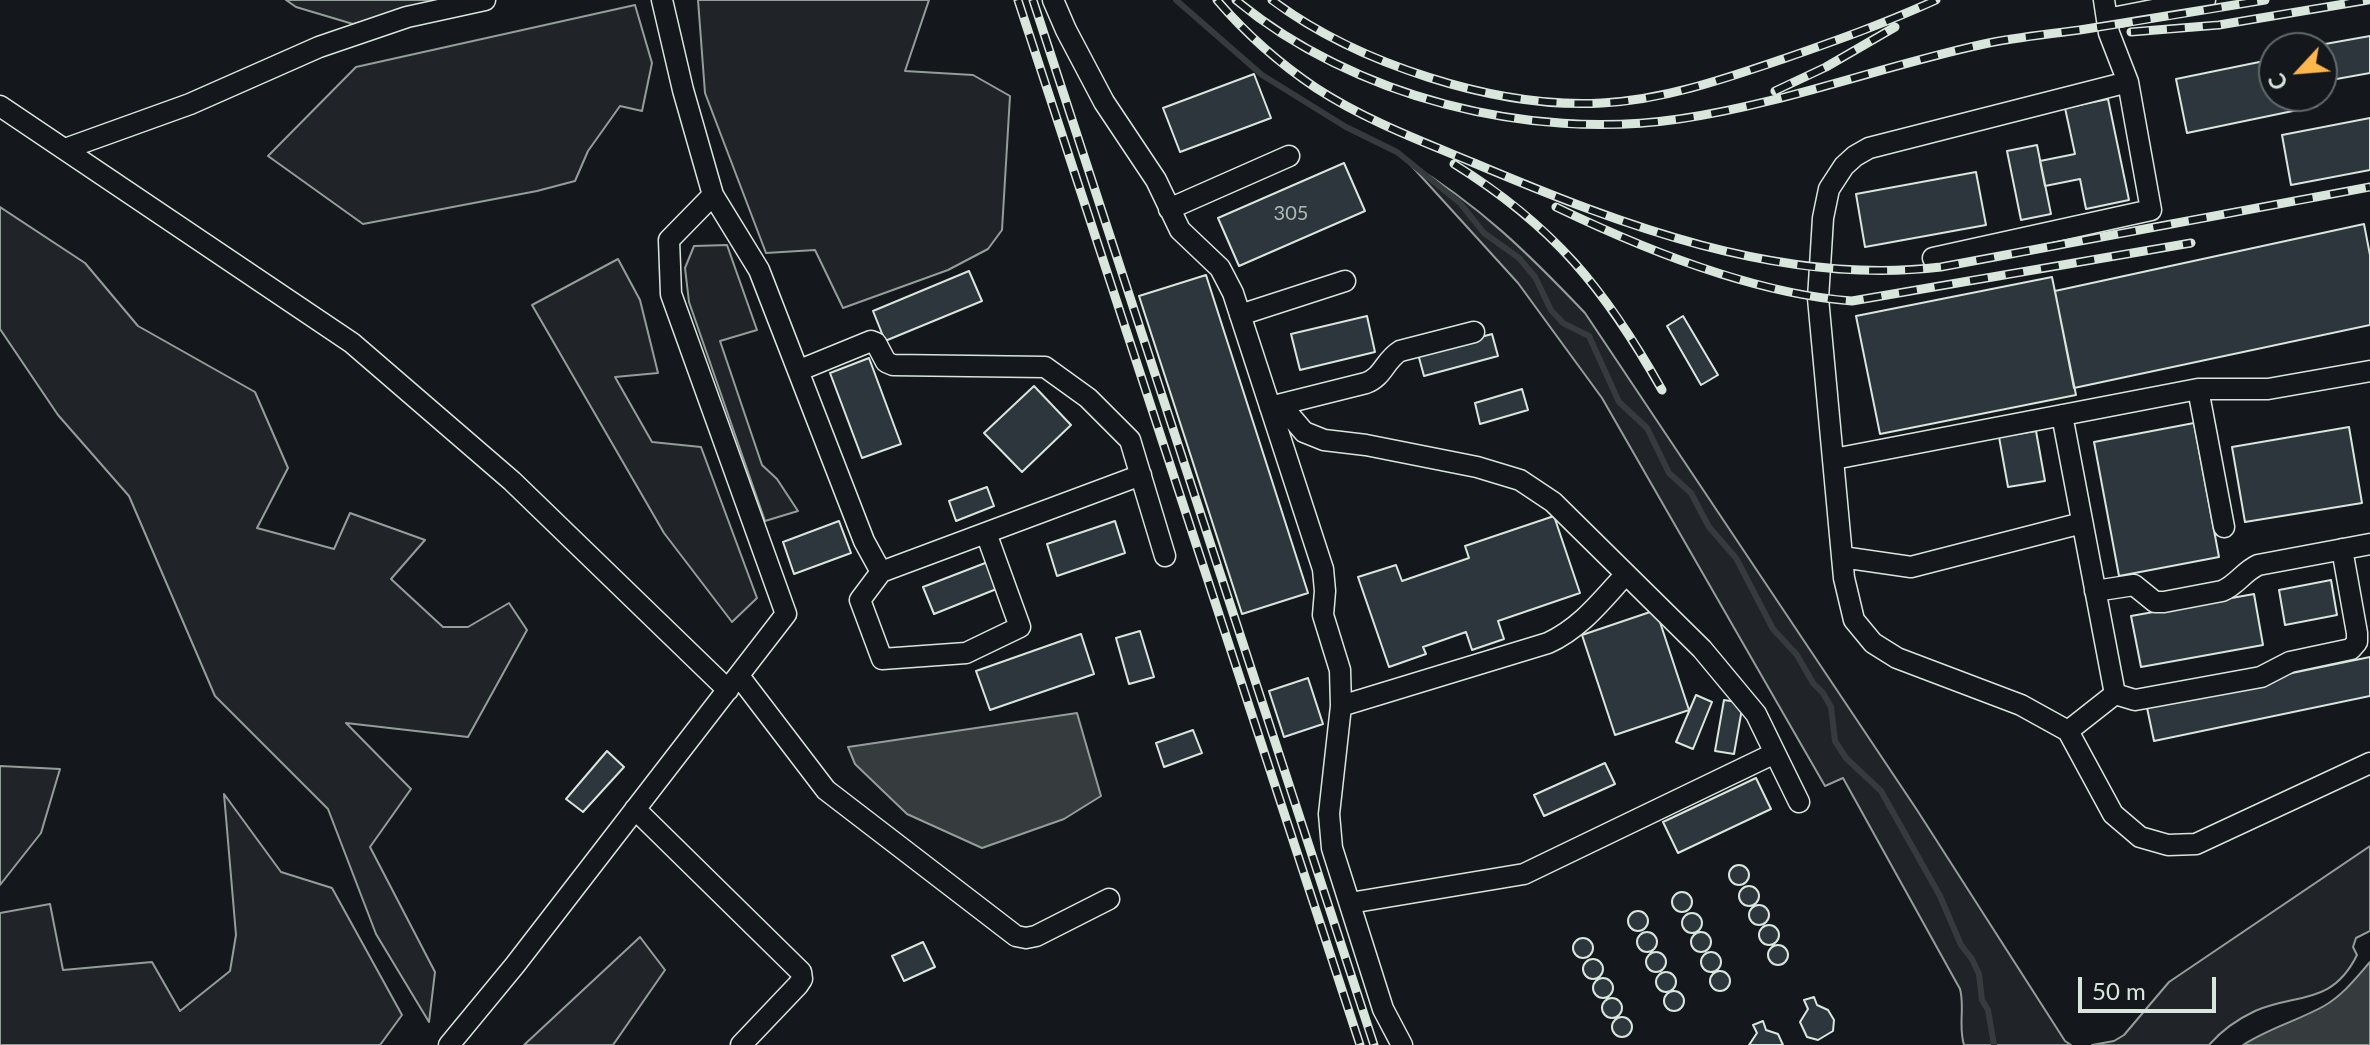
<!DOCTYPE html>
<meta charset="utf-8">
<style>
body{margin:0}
#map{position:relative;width:2370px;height:1045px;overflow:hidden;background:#14181c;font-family:Lato,sans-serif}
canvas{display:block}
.north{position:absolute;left:2258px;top:32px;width:80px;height:80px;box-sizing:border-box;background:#14181c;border:2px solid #626a69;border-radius:50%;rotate:244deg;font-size:22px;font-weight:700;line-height:32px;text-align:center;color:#d8e6dc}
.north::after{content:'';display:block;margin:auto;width:28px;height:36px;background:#ffb74d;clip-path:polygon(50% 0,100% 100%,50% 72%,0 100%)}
.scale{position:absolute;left:2078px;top:977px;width:138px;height:36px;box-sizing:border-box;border:4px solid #d8e6dc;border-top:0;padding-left:10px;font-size:24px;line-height:28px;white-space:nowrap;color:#d8e6dc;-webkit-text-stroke:6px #14181c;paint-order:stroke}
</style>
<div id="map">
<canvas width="2370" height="1045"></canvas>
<div class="north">С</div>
<div class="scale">50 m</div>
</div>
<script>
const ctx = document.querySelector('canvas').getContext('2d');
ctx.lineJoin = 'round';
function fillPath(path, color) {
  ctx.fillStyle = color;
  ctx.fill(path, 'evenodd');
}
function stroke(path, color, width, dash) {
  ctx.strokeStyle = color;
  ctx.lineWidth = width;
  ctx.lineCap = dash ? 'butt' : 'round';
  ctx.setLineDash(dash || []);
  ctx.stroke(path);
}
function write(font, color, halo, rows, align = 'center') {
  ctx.font = font + ' Lato,sans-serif';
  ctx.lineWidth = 6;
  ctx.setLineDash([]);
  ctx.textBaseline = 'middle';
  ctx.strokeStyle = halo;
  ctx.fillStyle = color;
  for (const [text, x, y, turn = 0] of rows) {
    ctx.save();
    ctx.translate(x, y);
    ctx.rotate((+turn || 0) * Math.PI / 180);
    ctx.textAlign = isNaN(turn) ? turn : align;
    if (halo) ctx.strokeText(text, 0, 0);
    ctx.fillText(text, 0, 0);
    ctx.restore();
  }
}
const green = new Path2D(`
 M286 0H447L353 24 296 7Z
 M698 0H929L905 71 973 75 1010 96 1002 230 988 249 948 270 843 308 815 250 766 253 705 93Z
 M635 5 652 63 642 111 620 106 588 151 575 181 537 191 363 224 268 156 356 67Z
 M1408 162C1479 205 1528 253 1585 313L1917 810 2065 1041 2071 1045H1964C1958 1026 1965 1007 1960 989L1843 778 1825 786 1602 398 1518 283Z
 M0 207 85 263 138 326 255 392 288 468 257 528 334 549 350 513 425 540 391 579 443 627H468L509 603 527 630 468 737 346 723 411 789 370 847 435 972 429 1022 376 934 328 809 215 696 129 496 58 415 0 329Z
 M727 245 757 330 720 341 762 465 777 479 798 511 765 521 689 302 685 268 694 246Z
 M618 259 640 300 658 373 615 377 652 442 701 447 757 598 732 622 664 533 532 305Z
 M0 766 60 769 41 833 0 885Z
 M224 794 281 872 332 888 402 1015 380 1045H0V913L50 904 63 970 152 962 180 1011 230 971 236 935Z
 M2370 846V931L2356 938 2353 947 2357 955C2332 1006 2296 993 2255 1011 2238 1019 2221 1031 2209 1045H2092L2114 1041 2124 1035 2169 982Z
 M640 937 665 970 613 1045H524Z`);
fillPath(green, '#202428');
stroke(green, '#939e99', 2);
const water = new Path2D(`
 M1077 713 1101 796 1064 819 982 848 907 814 855 764 848 747Z
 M2370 962V1045H2243C2269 1028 2297 1021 2324 1006 2343 995 2356 978 2370 962Z`);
fillPath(water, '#363b3e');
stroke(water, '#939e99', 2);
stroke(new Path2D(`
 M1176 0 1262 75 1346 127 1397 152 1460 203 1484 233 1519 258 1535 277 1551 310 1563 323 1589 336 1619 402 1647 428 1669 473 1691 493 1709 527 1736 558 1773 629 1797 655 1813 683 1823 693 1831 707 1835 741 1846 758 1881 791 1940 896 1961 945 1972 959 1979 974 1982 1000 1988 1010 1994 1045`), '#363b3e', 6);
const building = new Path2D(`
 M2370 36V73L2331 80 2325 44Z
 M2274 59V96H2315L2317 106 2187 133 2176 79Z
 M1254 74 1271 118 1180 152 1163 108Z
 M2108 99 2129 200 2086 209 2080 179 2045 186 2040 161 2075 154 2065 108Z
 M2370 118V170L2291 185 2282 135Z
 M2037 145 2051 214 2021 220 2007 151Z
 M1344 163 1365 211 1239 266 1218 218Z
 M1976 172 1986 225 1865 247 1856 194Z
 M2364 224 2370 255V325L2074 388 2055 291Z
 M969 271 982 301 885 341 873 311Z
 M1206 275 1308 593 1242 614 1139 296Z
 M2052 277 2076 395 1880 434 1856 316Z
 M1367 316 1375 352 1300 370 1291 334Z
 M1683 316 1718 375 1701 385 1667 326Z
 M1492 334 1498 356 1424 376 1418 354Z
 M869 358 901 444 862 458 830 373Z
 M1034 386 1071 425 1022 472 984 433Z
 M1522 389 1528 410 1480 424 1475 403Z
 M2194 423 2219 557 2119 576 2094 442Z
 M2349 427 2362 503 2245 522 2232 447Z
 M2036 431 2045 481 2008 487 1999 437Z
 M987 487 994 506 956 521 949 501Z
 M1554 516 1580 593 1498 621 1504 639 1472 650 1466 632 1423 647 1426 654 1389 667 1358 577 1396 565 1402 581 1469 558 1465 546Z
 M839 521 851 553 794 574 783 542Z
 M1115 521 1125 553 1057 576 1047 544Z
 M993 560 1004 586 934 614 923 587Z
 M2331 580 2337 615 2285 625 2279 590Z
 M2254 594 2263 645 2141 667 2131 616Z
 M1656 610 1689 710 1615 735 1582 635Z
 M1140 631 1154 677 1129 684 1116 638Z
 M1081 634 1094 674 990 710 976 671Z
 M2370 657V696L2154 741 2146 703Z
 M1308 678 1323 724 1284 737 1269 691Z
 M1696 695 1712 702 1693 749 1676 742Z
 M1724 700 1743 703 1734 754 1715 751Z
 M1193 730 1202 753 1164 767 1156 743Z
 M607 751 624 767 583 812 566 799Z
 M1605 763 1615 784 1544 816 1534 795Z
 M1756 778 1771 809 1678 853 1663 822Z
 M1729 875a10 10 0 1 1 20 0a10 10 0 1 1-20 0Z
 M1739 896a10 10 0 1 1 20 0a10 10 0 1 1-20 0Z
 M1672 902a10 10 0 1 1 20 0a10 10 0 1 1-20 0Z
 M1749 915a10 10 0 1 1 20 0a10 10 0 1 1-20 0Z
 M1628 921a10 10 0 1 1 20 0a10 10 0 1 1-20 0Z
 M1682 923a10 10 0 1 1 20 0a10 10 0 1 1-20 0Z
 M1759 935a10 10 0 1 1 20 0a10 10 0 1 1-20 0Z
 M1691 942a10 10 0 1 1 20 0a10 10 0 1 1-20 0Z
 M1637 942a10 10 0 1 1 20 0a10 10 0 1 1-20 0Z
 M1573 948a10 10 0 1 1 20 0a10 10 0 1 1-20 0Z
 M923 942 935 967 904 981 892 956Z
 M1768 955a10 10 0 1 1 20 0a10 10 0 1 1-20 0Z
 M1701 962a10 10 0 1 1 20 0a10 10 0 1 1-20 0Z
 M1646 962a10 10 0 1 1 20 0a10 10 0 1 1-20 0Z
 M1583 969a10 10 0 1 1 20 0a10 10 0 1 1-20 0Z
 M1710 981a10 10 0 1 1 20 0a10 10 0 1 1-20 0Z
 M1656 982a10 10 0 1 1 20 0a10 10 0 1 1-20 0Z
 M1593 988a10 10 0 1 1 20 0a10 10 0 1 1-20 0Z
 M1664 1001a10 10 0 1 1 20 0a10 10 0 1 1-20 0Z
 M1814 997 1817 1005 1828 1010 1834 1020 1833 1031 1818 1040 1807 1037 1800 1022 1808 1009 1804 1000Z
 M1602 1008a10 10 0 1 1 20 0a10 10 0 1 1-20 0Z
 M1612 1027a10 10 0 1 1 20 0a10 10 0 1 1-20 0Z
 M1763 1021 1766 1030 1778 1034 1783 1045H1749L1757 1033 1753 1025Z`);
fillPath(building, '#2c363c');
stroke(building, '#d8e6dc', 2);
const minor = new Path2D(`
 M662 0 683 90 713 195 759 270 864 541 881 572
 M1053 0 1066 30 1104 102 1156 180 1180 230 1220 268 1233 293 1323 569 1325 591 1323 615 1340 670 1341 706 1329 814 1332 848 1383 1009 1402 1045
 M2107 19 2205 0
 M2128 82 1869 148 1855 156 1844 166 1829 189 1823 218 1819 283 1818 298 1844 578 1854 620 1873 643 1897 658 2021 705 2068 731 2113 814 2140 837 2168 845 2196 844 2370 763
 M0 106 352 343 512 481 728 690
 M65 149 190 104 319 47 407 17 485 0
 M1169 209 1289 156
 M1933 258 2151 210 2128 82 2109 33 2104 0
 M1240 315 1345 281
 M800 370 871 341 876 343 886 362 893 365 1045 367 1088 398 1130 440 1165 556
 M2198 389 2224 527
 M1281 405 1304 432 1324 440 1366 445 1477 467 1520 480 1553 502 1702 649 1756 714 1775 753 1524 874 1350 903
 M1270 407 1366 383C1383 377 1385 360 1400 351L1474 332
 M2062 415 2115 694 2068 731
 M1834 459 2198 389H2268L2370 371
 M986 533 1020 627 966 653 882 659 860 600 881 572 1141 475
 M1842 557 1911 567 2082 523
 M2095 591 2134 585 2155 602H2164L2222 591C2237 585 2243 572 2258 565L2370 544
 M739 676 826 790 1016 936 1026 938 1036 936 1109 899
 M2115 694 2135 700 2261 677 2290 662 2351 649 2357 642V633L2342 549
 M1341 706 1548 643C1581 628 1602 600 1626 574
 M1775 753 1799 802
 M635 809 801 972 802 979 798 985 741 1045
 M449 1045 515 965 786 614 671 294 669 240 713 195`);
stroke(minor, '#d8e6dc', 23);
stroke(minor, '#14181c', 20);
const rail = new Path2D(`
 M1018 0 1360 1045
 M1033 0 1374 1045
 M1217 0C1246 34 1279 63 1316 88 1365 120 1421 141 1474 163 1621 225 1780 286 1941 267L2370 187
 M1236 0C1353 97 1529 141 1679 119 1783 104 1882 66 1984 44 2017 37 2052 34 2086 29 2145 20 2205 10 2265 0
 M1272 0C1356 63 1496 109 1602 103 1664 100 1724 79 1783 59 1835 41 1886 23 1936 0
 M2131 32 2219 25 2368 0
 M1775 91 1826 67 1895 27
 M1454 164C1554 226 1605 289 1662 390
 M1556 207C1643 249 1755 294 1852 301L2191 243`);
stroke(rail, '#d8e6dc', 9);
stroke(rail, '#14181c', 6, [18]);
write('20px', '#adbab4', null, [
 ["305",1291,214]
]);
</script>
